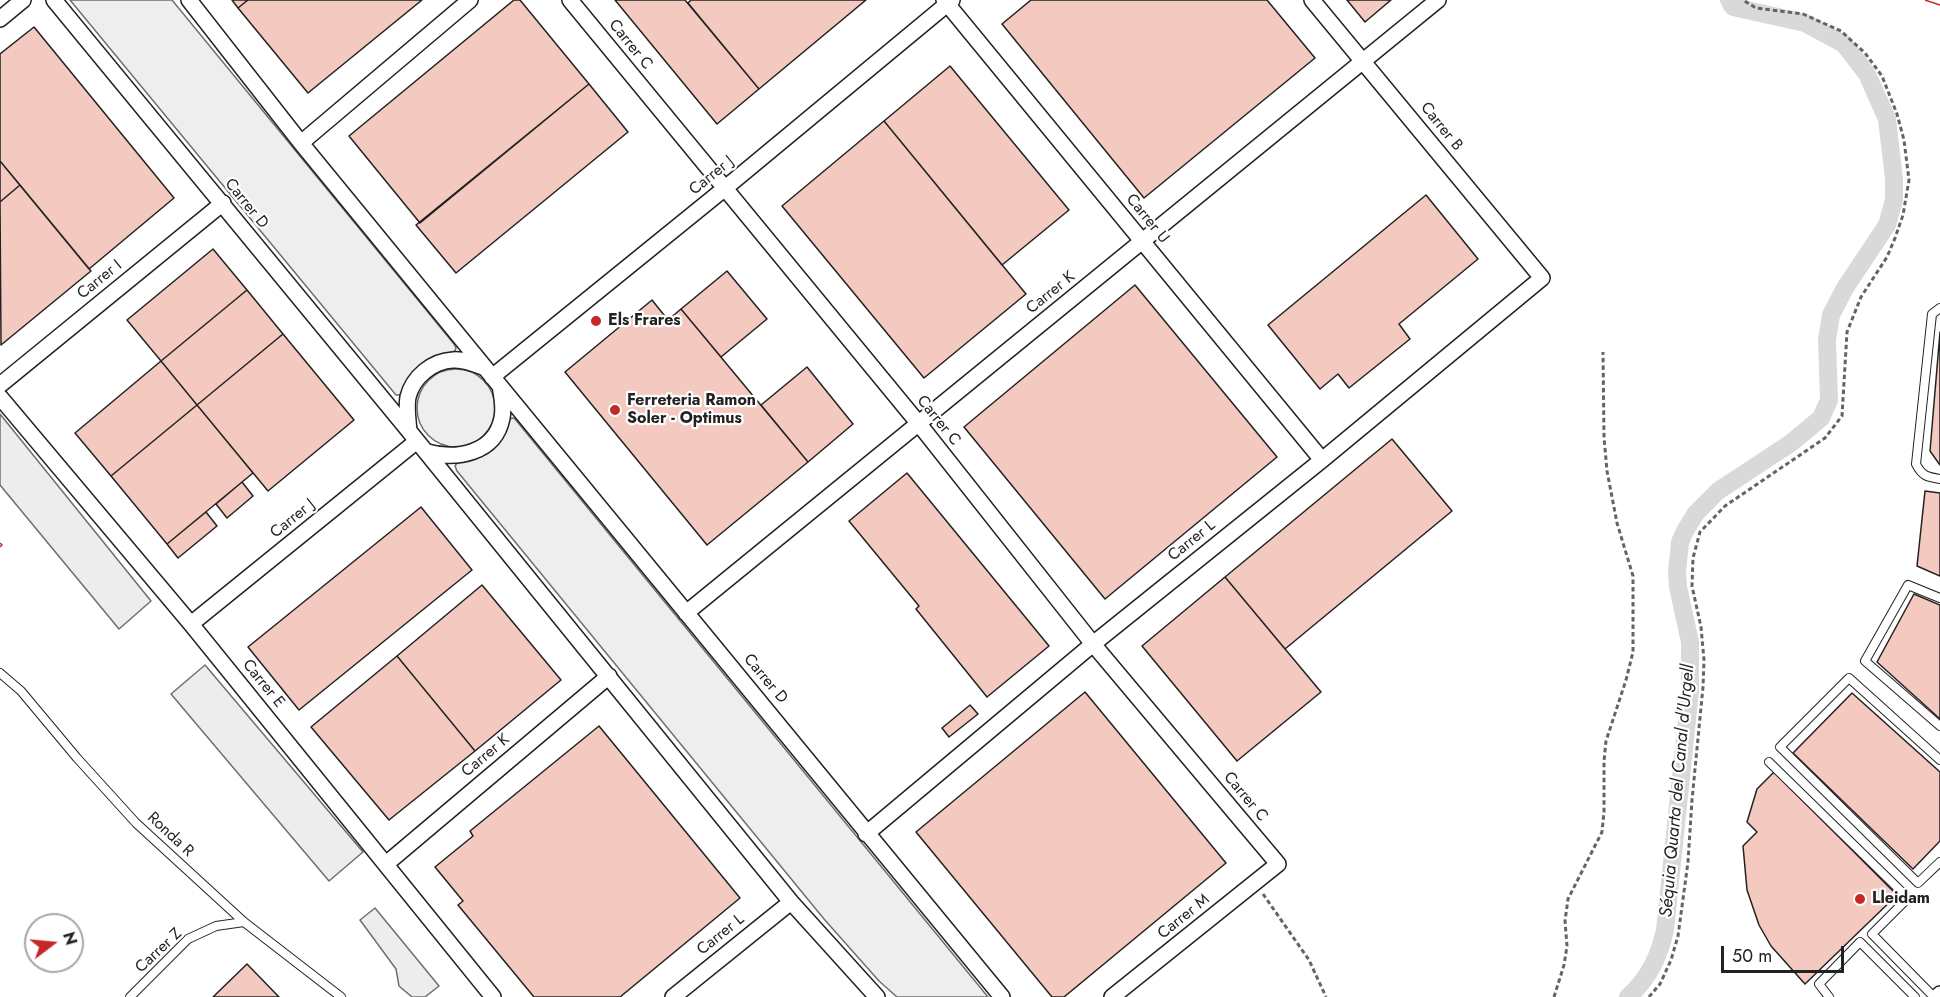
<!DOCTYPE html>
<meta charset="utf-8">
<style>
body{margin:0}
#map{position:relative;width:1940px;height:997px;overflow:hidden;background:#fff;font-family:Jost,sans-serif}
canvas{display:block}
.north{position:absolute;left:24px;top:913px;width:60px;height:60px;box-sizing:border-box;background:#fff;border:2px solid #a7a7a7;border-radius:50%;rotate:74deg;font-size:16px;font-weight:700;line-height:24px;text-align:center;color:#222}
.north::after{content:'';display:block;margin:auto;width:21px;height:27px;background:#c62828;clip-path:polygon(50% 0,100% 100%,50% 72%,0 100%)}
.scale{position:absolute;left:1721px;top:946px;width:123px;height:27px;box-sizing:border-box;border:3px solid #222;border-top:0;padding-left:8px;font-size:18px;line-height:21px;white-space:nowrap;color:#222;-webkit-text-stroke:4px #fff;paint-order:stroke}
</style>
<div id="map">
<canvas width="1940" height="997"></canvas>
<div class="north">N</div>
<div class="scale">50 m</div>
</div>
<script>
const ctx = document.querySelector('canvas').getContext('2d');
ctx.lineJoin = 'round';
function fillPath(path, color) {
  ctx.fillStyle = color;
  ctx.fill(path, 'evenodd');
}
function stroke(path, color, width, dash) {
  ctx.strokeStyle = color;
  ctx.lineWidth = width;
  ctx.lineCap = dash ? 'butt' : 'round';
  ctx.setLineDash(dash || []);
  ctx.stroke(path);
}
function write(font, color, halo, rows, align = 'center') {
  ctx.font = font + ' Jost,sans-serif';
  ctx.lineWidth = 4.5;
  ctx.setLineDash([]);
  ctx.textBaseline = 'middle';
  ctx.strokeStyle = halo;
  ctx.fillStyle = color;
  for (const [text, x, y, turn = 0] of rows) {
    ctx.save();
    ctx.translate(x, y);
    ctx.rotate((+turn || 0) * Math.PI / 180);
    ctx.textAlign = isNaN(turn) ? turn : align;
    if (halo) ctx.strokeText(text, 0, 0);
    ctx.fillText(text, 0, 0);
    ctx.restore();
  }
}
const green = new Path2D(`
 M70 0H172L454 344 456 348 455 351C448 354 439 355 432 358 416 365 410 380 402 395H396Z
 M417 408a39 39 0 1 1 78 0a39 39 0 1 1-78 0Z
 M513 418 515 419 988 997H897L879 981 824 919 457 471 455 466 457 463C490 458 495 446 509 419Z`);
fillPath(green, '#eee');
stroke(green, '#6f6f6f', 1.5);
const parking = new Path2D(`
 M0 414 151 601 119 629 0 485Z
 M205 665 363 852 329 881 171 694Z
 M375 908 439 986 425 997H412L399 986 396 969 360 920Z`);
fillPath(parking, '#ededed');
stroke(parking, '#6f6f6f', 1.5);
stroke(new Path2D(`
 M1628 997C1649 978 1659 957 1665 930L1690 691V642L1678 587 1677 572 1680 542 1685 531 1696 513 1718 491 1791 443 1821 418 1829 400 1827 340 1831 315 1845 288 1887 225 1894 200V179L1887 119 1867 74 1844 44 1805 23 1733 7 1729 0`), '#d9d9d9', 18);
const building = new Path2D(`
 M232 0H248L238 8Z
 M248 0H422L308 93 238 8Z
 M514 0H520L589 84 420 223 349 136Z
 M615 0H685L759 89 717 124Z
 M691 0H866L759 89 688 3Z
 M1031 0H1267L1315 58 1144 198 1002 24Z
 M1347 0H1391L1365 22Z
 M34 27 174 198 89 269 0 161V54Z
 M950 66 1069 210 1002 265 884 121Z
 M589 84 628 132 456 273 416 225Z
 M884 121 1026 294 924 378 782 206Z
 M0 161 20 185 0 202Z
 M20 185 91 271 1 345 0 202Z
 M1426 195 1478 259 1399 324 1410 339 1349 388 1338 374 1320 389 1268 325Z
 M213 249 247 290 161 361 127 320Z
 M727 271 767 319 721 357 681 309Z
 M1135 285 1277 457 1105 599 964 427Z
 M247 290 283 334 197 405 161 361Z
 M652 300 668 320 681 309 808 462 707 545 565 372Z
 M1940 332V465L1930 451Z
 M283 334 354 420 268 491 197 405Z
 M161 361 197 405 111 476 75 433Z
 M807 367 853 424 808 462 761 405Z
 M197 405 253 473 167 544 111 476Z
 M1392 439 1452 511 1285 649 1225 577Z
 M907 473 1049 646 987 697 916 609 919 606 849 521Z
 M242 482 253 496 227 518 216 504Z
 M1925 491 1940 493V576L1917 566Z
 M421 507 472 570 299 710 248 647Z
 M206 512 217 526 178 558 167 544Z
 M1225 577 1321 692 1237 761 1142 646Z
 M482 585 561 680 475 751 397 656Z
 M1914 594 1940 605V719L1877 662Z
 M397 656 475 751 389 820 311 727Z
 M1085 692 1226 863 1064 997H1052L916 832Z
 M1852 693 1940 772V841L1913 869 1793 753Z
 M970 705 978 714 949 737 942 728Z
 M599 726 740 898 620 997H534L458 905 463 901 435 867 473 836 470 831Z
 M1774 772 1897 895 1805 984 1771 946 1759 925 1747 890 1743 846 1757 832 1747 822 1757 789Z
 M247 964 279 997H213Z`);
fillPath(building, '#f3c9c0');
stroke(building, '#222', 1.5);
const service = new Path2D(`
 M1940 308 1932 314 1916 464C1922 476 1927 477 1940 479
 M1940 598 1908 585 1865 661 1940 726
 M0 673 21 691 77 758 136 823 244 922 341 997
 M1940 760 1849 678 1780 747 1918 883 1940 862
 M1769 762 1908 898 1872 934 1934 997
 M130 997 188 939 216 926 244 922
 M1829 997 1819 984 1860 942 1915 997`);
const minor = new Path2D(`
 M54 0 409 431
 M189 0 301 143 500 386C502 396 504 408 502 418 495 454 456 460 427 452
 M570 0 919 424 1093 644 1278 864 1112 997
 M944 0 1322 460
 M0 19 23 0
 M301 143 470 0
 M485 368C475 364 464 359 453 360 432 361 413 377 408 397 406 408 408 420 409 431L791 902 877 997
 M492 377 724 189 952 0
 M0 385 223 203
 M500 386 1002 997
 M0 397 191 624 493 997
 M686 613 1438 0
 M191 624 417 441
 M866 834 1093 644 1322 460 1542 278 1312 0
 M386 864 609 676
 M673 997 791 902
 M1937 997 1940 994`);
stroke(service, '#222', 10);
stroke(minor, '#222', 18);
stroke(new Path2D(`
 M1263 894 1309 960 1326 997
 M1554 997 1564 965 1567 946 1565 921 1568 899 1602 832 1604 812V761L1606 741 1626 680 1633 652V576L1617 523 1607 471 1604 437 1603 352
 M1649 997 1660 984 1671 960 1678 936 1688 862 1692 800 1703 687 1704 660 1701 627 1692 586 1693 558 1700 532 1725 506 1825 438 1842 416 1847 332 1861 297 1887 257 1895 238 1903 215 1909 180 1904 140 1897 114 1882 76 1865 53 1841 31 1803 14 1756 8 1743 0`), '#646464', 3, [4.5, 3]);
stroke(service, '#fff', 8);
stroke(minor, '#fff', 15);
stroke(new Path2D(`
 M1925 0 1940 5
 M0 543 2 545 0 547`), '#c62828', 1.5, [21, 4.5, 3, 4.5]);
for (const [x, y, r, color] of [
 [596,321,6,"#c62828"],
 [615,410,6,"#c62828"],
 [1860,899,6,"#c62828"]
]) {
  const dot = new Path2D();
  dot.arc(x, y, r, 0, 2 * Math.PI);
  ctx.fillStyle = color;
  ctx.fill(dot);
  stroke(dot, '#fff', 2);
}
write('16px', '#222', '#fff', [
 ["Carrer C",630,45,51],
 ["Carrer B",1441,127,51],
 ["Carrer J",712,176,-39],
 ["Carrer D",246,204,51],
 ["Carrer U",1147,219,51],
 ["Carrer I",100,280,-39],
 ["Carrer K",1051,293,-39],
 ["Carrer C",938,421,51],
 ["Carrer J",293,519,-39],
 ["Carrer L",1192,541,-39],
 ["Carrer D",765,679,50],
 ["Carrer E",263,684,51],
 ["Carrer K",486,756,-40],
 ["Carrer C",1245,797,50],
 ["Ronda R",170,835,43],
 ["Carrer M",1184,917,-39],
 ["Carrer L",721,935,-39],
 ["Carrer Z",159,951,-43]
]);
write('bold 16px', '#222', '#fff', [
 ["Els Frares",608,321],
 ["Ferreteria Ramon",627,401],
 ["Soler - Optimus",627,419],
 ["Lleidam",1872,899]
], 'left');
write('italic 18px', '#222', '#fff', [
 ["Séquia Quarta del Canal d'Urgell",1678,791,-85]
]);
</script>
